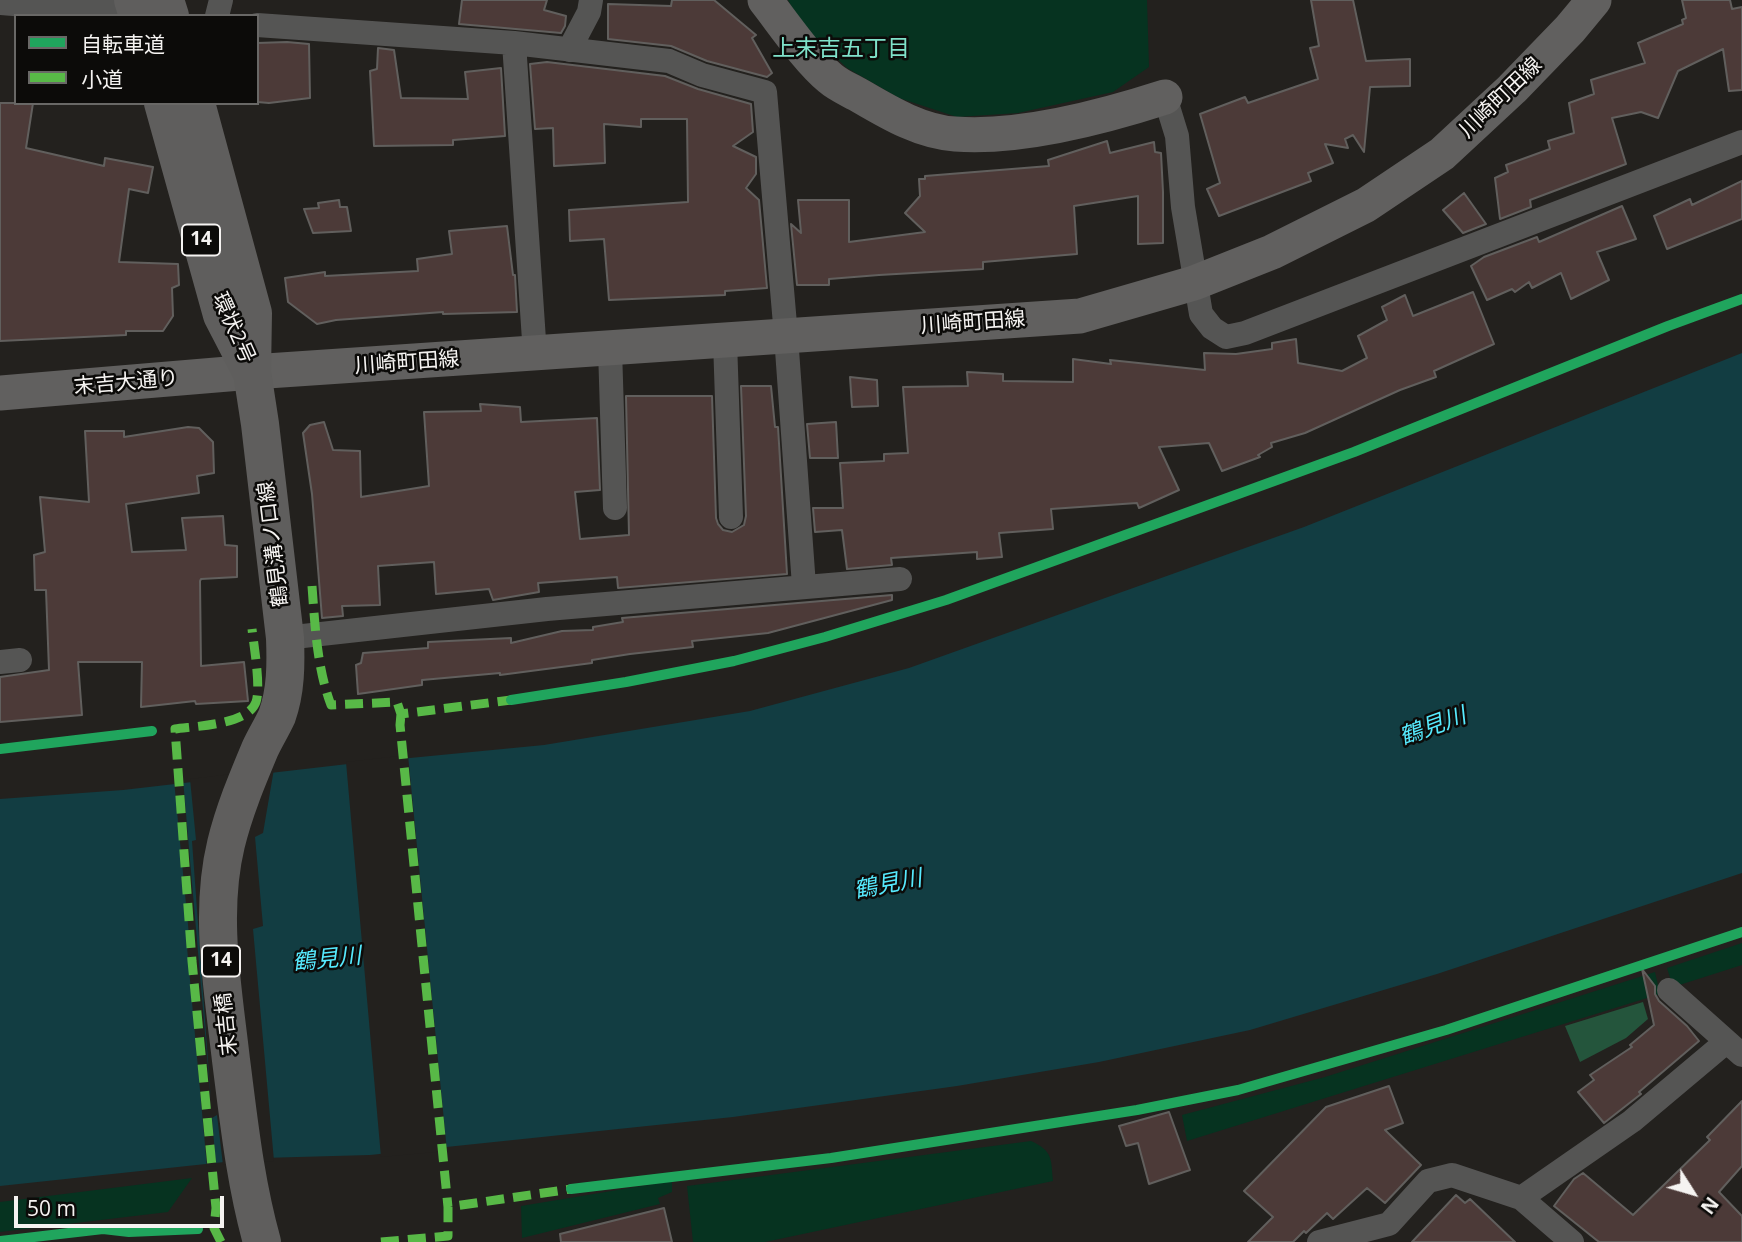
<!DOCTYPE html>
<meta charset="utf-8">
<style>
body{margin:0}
#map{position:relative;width:1742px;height:1242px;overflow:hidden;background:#23211e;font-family:"Open Sans","Noto Sans JP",sans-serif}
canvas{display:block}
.legend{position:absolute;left:14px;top:14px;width:245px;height:91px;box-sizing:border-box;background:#0c0b09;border:2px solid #696866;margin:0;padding:9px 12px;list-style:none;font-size:21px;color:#f5f3f1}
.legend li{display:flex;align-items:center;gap:14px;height:35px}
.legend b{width:35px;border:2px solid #696866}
.north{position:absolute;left:1658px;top:1158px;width:70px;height:70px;-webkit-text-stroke:5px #0c0b09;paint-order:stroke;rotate:127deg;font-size:19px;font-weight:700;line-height:28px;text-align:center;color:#f5f3f1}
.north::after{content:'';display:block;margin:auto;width:24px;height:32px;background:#f5f3f1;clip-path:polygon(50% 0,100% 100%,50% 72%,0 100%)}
.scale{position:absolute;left:14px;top:1196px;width:210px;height:32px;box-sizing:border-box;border:4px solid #f5f3f1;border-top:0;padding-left:9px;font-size:21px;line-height:24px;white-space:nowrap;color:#f5f3f1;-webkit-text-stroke:5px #0c0b09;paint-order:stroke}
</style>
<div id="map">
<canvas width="1742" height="1242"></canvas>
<ul class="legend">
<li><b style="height:9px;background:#20a55d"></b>自転車道</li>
<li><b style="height:9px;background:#58b947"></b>小道</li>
</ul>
<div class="north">N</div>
<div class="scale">50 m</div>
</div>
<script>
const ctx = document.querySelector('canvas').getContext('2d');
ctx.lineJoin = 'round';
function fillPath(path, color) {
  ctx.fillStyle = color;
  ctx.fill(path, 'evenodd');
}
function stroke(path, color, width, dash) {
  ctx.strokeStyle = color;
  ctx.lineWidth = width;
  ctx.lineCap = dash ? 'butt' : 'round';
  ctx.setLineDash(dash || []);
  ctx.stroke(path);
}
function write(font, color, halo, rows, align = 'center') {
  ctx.font = font + ' "Open Sans","Noto Sans JP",sans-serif';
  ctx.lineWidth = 5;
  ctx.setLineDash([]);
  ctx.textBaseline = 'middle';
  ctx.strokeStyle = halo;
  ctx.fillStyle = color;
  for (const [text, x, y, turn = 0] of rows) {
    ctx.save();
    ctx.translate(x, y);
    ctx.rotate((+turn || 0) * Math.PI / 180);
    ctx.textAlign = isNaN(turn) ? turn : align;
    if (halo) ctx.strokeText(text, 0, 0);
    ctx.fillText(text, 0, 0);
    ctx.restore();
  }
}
fillPath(new Path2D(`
 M788 0H1147L1149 67 1113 92 1018 113 957 117 899 98 847 68 802 25Z
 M1742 943V965L1673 987 1667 968Z
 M1655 972 1660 994 1187 1141 1182 1115 1325 1077Z
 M1031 1141C1053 1151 1051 1159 1053 1181L765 1242H693L687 1186Z
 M192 1178 168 1212 0 1232V1202Z
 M672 1181V1192L658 1198 660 1204 522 1238 521 1206Z`), '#063320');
fillPath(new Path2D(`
 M1643 1002 1648 1019 1626 1038 1580 1062 1565 1026Z`), '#24553c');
fillPath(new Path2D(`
 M1742 353V873L1437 974 1250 1030 1099 1062 957 1086 733 1117 370 1155 262 1158 0 1186V799L123 790 348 764 544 745 750 711 909 668 1304 527Z`), '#123d42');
fillPath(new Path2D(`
 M408 755 447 1151 381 1157 346 762Z
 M274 769 263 833 255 837 263 926 253 929 274 1161 223 1165 217 1115 212 1118 216 1166 207 1167 186 936 189 935 174 780 183 779 211 1102 192 841 196 840 190 779Z`), '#23211e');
const building = new Path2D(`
 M462 0H547L544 10 566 16 565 26 561 33 459 24Z
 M672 0H714L756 35 752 38 772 73 767 77 707 61 671 46 608 39V4L671 6Z
 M1311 0H1353L1366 61 1410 59V86L1370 87 1364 152 1353 135 1345 139 1348 148 1325 144 1333 163 1308 173 1311 181 1219 216 1207 189 1220 183 1200 114 1245 97 1248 103 1318 79 1310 48 1319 46Z
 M1682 0H1730L1732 9 1742 7V90L1729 91 1723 49 1678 71 1658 118 1641 112 1612 118 1626 164 1530 200 1531 207 1500 219 1495 178 1508 172 1506 165 1550 149 1548 141 1574 133 1569 103 1594 94 1591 80 1645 63 1638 43 1683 24 1682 20 1686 18Z
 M287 42 309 44 310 98 269 103 257 102V43Z
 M378 48 394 50 401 98 468 99 465 72 501 68 505 136 453 140V145L374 146 370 71 377 69Z
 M547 62 665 76 698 89 751 104 753 132 733 146 756 157V174L746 188 759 200 767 288 725 291V295L609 300 604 239 570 241 569 210 688 202 687 119H641V127L604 124 605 163 554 166 553 128 535 129 530 64Z
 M0 103H33L26 148 104 166 105 158 153 167 148 193 129 189 119 262 178 264 179 285 172 288 173 316 163 331H126V335L0 341Z
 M1107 141 1110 153 1154 142 1155 152 1161 153 1163 192V243L1138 244V196L1074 206 1077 254 983 262V269L879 275 829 279V285H797L791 224 801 233 798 200H849V242L925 232 905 213 920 196 919 179H925V176L1049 166 1048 160Z
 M1742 181V219L1667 249 1654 216 1690 199 1692 205Z
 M1464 193 1486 224 1463 233 1443 210Z
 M339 200 340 207H347L351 231 313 233 304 209 319 208 318 203Z
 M1622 206 1636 239 1597 252 1609 280 1571 299 1561 273 1532 288 1529 282 1515 292 1512 289 1487 300 1471 266 1484 257 1537 237 1539 242Z
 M507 226 513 275H515L517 312 443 314V312L336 320 317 324 288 302 285 278 325 272V276L418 271 417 259 452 254 449 231Z
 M1473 292 1494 344 1434 371 1436 377 1400 390 1305 433 1271 443 1272 447 1258 455 1260 457 1222 471 1209 443 1159 447 1179 490 1139 508 1137 503 1051 509 1053 529 999 533 1002 557 977 559V552L891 558 892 565 847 569 842 530 815 532 813 508H843L840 463 884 461V454L908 453 903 387 968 386 967 372 1003 374V381L1073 382V359L1111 364 1110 360 1205 370 1204 353 1236 354 1272 349V343L1296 339 1298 363 1342 371 1367 358 1358 336 1387 320 1382 307 1405 295 1413 316Z
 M850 377 877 380 878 406 852 407Z
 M741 386H771L775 427H778L787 574 618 588 617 577 538 583 539 592 493 600 489 589 436 594 434 562 378 566 380 605 342 606 343 616 322 618 312 494 303 433 310 425 324 422 333 450 360 451 361 497 429 486 424 412 481 411 480 404 520 407 521 422 597 418 600 490 575 492 580 539 629 535 626 396H712L716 518 718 524 723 530 732 532 744 525 746 516Z
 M836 422 838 458H810L807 424Z
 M188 427 199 428 213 442 214 473 197 476 199 493 126 504 132 552 186 550 182 518 223 516 225 545 237 546V577L201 579 200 581 201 666 244 662 248 701 196 704 195 701 141 707 142 662H78L82 715 0 722V677L49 670 46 590H35L34 555 45 552 40 497 89 502 85 431H124V437Z
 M892 595V600L768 633 692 641 693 647 630 654 592 660V663L500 675V673L422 680V685L358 694 356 665 361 663 363 653 428 648V642L511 638V643L562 631 593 630V627L623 622 622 618Z
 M1642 969 1655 986V994L1659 1001 1687 1026 1699 1041 1639 1092 1641 1094 1604 1123 1578 1092 1594 1080 1590 1075 1632 1047 1630 1045 1654 1025Z
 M1389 1086 1403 1123 1385 1130 1421 1165 1385 1203 1367 1188 1333 1219 1327 1213 1306 1233 1304 1231 1293 1242H1248L1273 1217 1244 1191 1326 1107Z
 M1742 1101V1166L1719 1192 1742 1216V1242H1599L1554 1206 1574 1179 1583 1173 1633 1215 1710 1140 1707 1137Z
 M1169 1112 1190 1170 1149 1184 1138 1143 1126 1146 1119 1126Z
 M1456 1195 1465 1203 1470 1199 1515 1242H1412Z
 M664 1208 672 1242H561L560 1234Z`);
fillPath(building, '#4c3a38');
stroke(building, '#615f5d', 2);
stroke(new Path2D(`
 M0 3 112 12 136 11
 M217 16 221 0
 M257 25 514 43 669 61 702 75 765 92 786 336 804 586
 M514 43 535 355
 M569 50 589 12 591 0
 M1165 97 1177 136 1183 207 1201 314 1212 328 1226 337 1245 333 1742 142
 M725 341 731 517
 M610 349 615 508
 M285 638 547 609 900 579
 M0 662 20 660
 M1669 990 1742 1055
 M1521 1198 1632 1121 1726 1042
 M1319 1242 1389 1224 1428 1181 1452 1175 1521 1198 1572 1242`), '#555554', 24);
stroke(new Path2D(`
 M765 0C783 23 808 60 830 78 839 86 852 91 862 97 891 114 922 132 955 134 1020 139 1103 117 1165 97
 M0 393 252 372 1080 316 1194 283 1272 252 1366 205 1442 154 1512 89 1570 29 1594 0`), '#61605f', 35);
stroke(new Path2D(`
 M133 0 138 16
 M165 0 170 16
 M163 103 222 315 251 371
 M196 103 253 313 252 372 260 424 285 638C286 664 286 691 277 716 272 727 265 738 260 749 247 780 234 811 226 844 209 914 223 989 231 1060 239 1122 245 1181 262 1242`), '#5f5e5d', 38);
stroke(new Path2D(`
 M312 586C315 626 317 668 331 705L397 702 401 714 511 700
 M401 714 400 725 448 1207
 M221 1242 214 1228 216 1208 192 961 175 729C195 726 248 725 256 702 261 687 254 647 252 629
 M381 1242 448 1236V1207L571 1189`), '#58b947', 9, [18, 9]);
stroke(new Path2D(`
 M511 700 626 682 734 661 825 637 946 600 1354 452 1668 326 1742 299
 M0 749 152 731
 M571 1189 831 1158 1137 1110 1238 1090 1446 1030 1742 932
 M0 1241 103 1229 129 1232 198 1229`), '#20a55d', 10);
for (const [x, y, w] of [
 [201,240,38],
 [221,961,38]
]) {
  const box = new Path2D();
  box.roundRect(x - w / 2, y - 15.5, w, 31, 5);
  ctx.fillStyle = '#0c0b09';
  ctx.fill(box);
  stroke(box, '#f5f3f1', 2);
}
write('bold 19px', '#f5f3f1', null, [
 ["14",201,240],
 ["14",221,961]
]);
write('21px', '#f5f3f1', '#0c0b09', [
 ["川崎町田線",1501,98,-44],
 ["川崎町田線",973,323,-4],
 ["環状2号",233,328,66],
 ["川崎町田線",407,363,-4],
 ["末吉大通り",126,383,-5],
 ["鶴見溝ノ口線",274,544,-97],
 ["末吉橋",227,1024,-96]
]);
write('23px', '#7fe2ca', '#0c0b09', [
 ["上末吉五丁目",841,49]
]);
write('italic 23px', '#56eafe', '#0c0b09', [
 ["鶴見川",1433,727,-20],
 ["鶴見川",888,885,-11],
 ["鶴見川",327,960,-6]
]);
</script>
